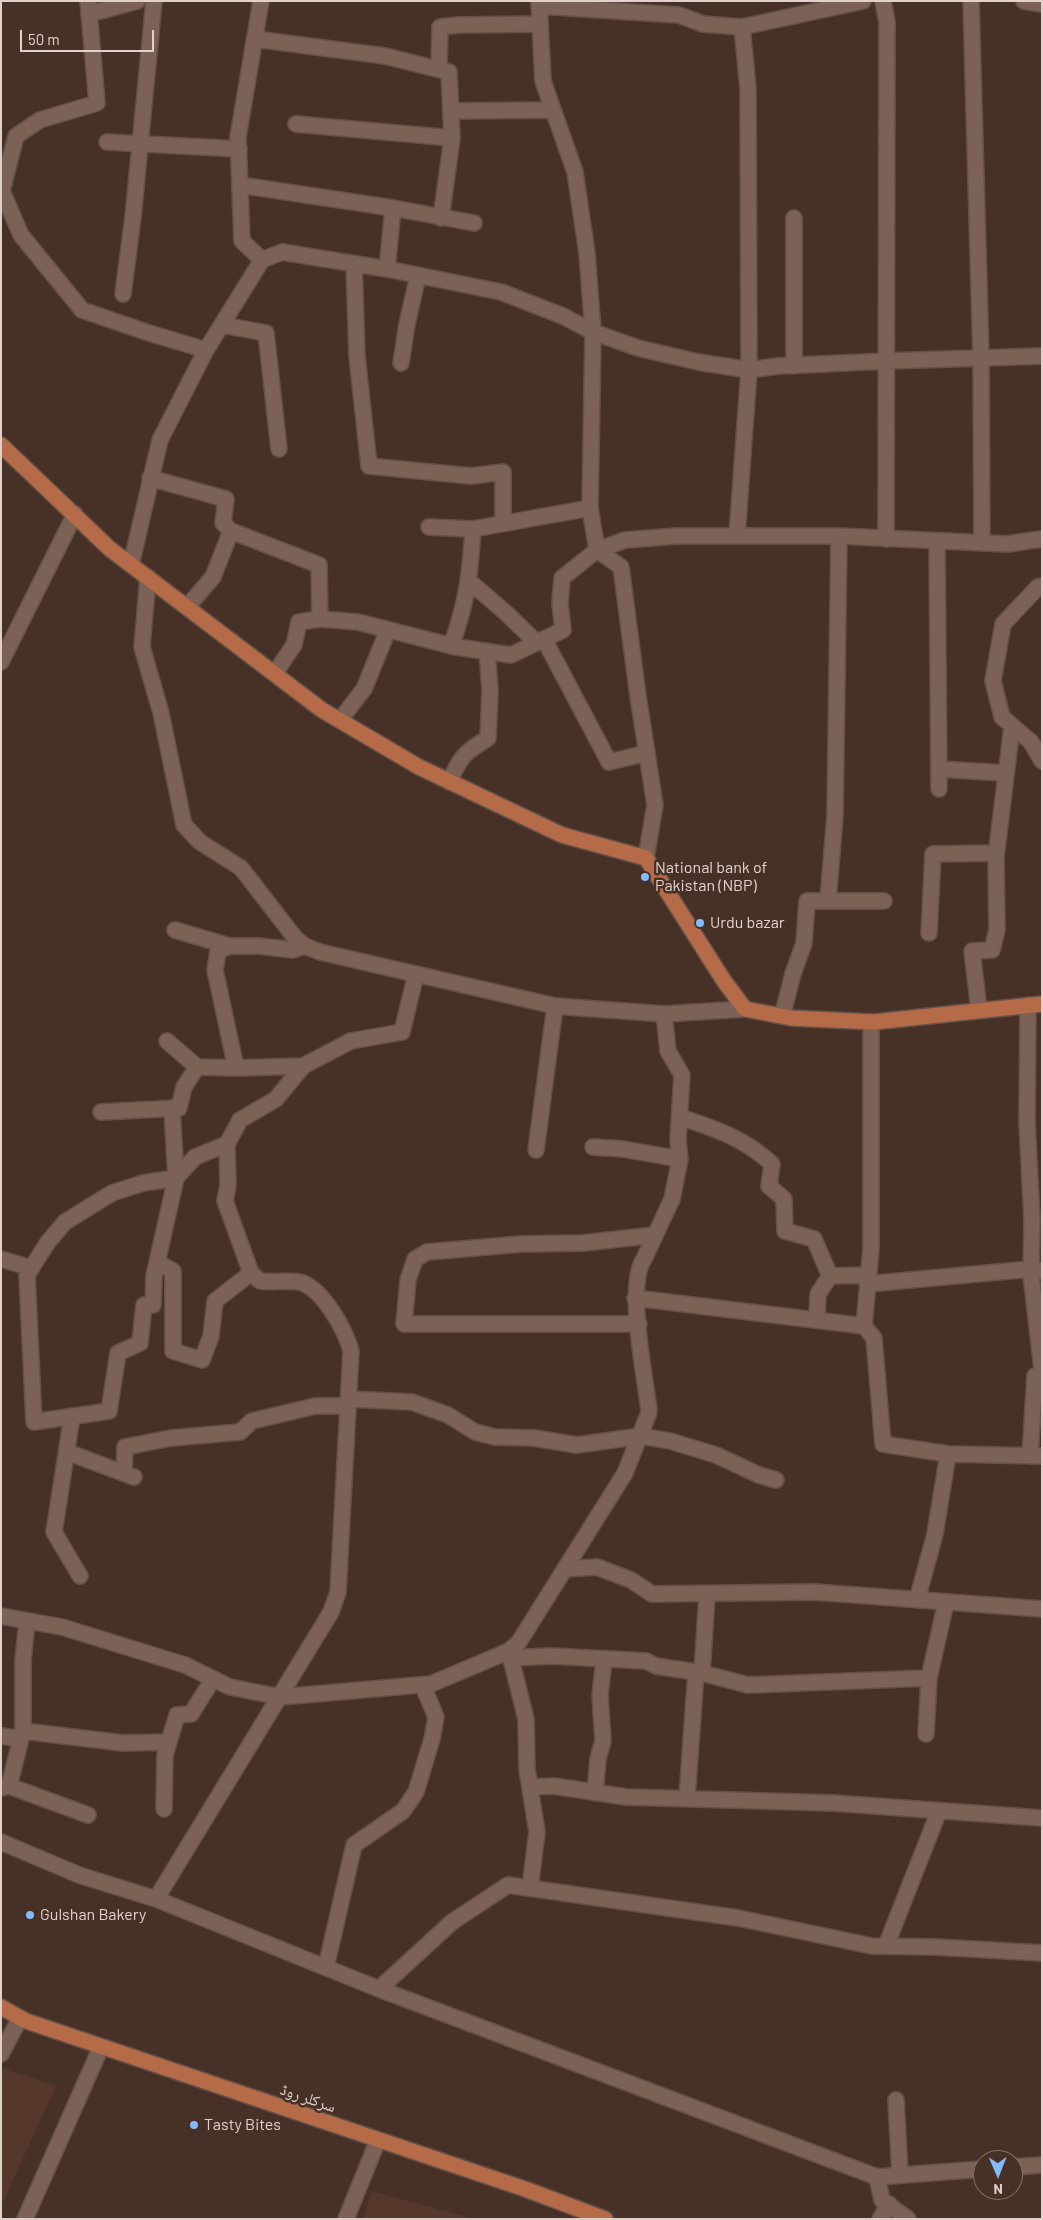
<!DOCTYPE html>
<meta charset="utf-8">
<style>
body{margin:0}
#map{position:relative;width:1043px;height:2220px;overflow:hidden;background:#473127;font-family:Barlow,sans-serif}
canvas{display:block}
.frame{position:absolute;inset:0;border:2px solid #e0d1cb;pointer-events:none}
.north{position:absolute;left:973px;top:2150px;width:50px;height:50px;box-sizing:border-box;background:#473127;border:1px solid #847169;border-radius:50%;rotate:179deg;font-size:14px;font-weight:700;line-height:20px;text-align:center;color:#e0d1cb}
.north::after{content:'';display:block;margin:auto;width:18px;height:22px;background:#84bcfb;clip-path:polygon(50% 0,100% 100%,50% 72%,0 100%)}
.scale{position:absolute;left:20px;top:30px;width:134px;height:22px;box-sizing:border-box;border:2px solid #e0d1cb;border-top:0;padding-left:6px;font-size:15px;line-height:18px;white-space:nowrap;color:#e0d1cb;-webkit-text-stroke:4px #473127;paint-order:stroke}
</style>
<div id="map">
<canvas width="1043" height="2220"></canvas>
<div class="frame"></div>
<div class="north">N</div>
<div class="scale">50 m</div>
</div>
<script>
const ctx = document.querySelector('canvas').getContext('2d');
ctx.lineJoin = 'round';
function fillPath(path, color) {
  ctx.fillStyle = color;
  ctx.fill(path, 'evenodd');
}
function stroke(path, color, width, dash) {
  ctx.strokeStyle = color;
  ctx.lineWidth = width;
  ctx.lineCap = dash ? 'butt' : 'round';
  ctx.setLineDash(dash || []);
  ctx.stroke(path);
}
function write(font, color, halo, rows, align = 'center') {
  ctx.font = font + ' Barlow,"Noto Naskh Arabic",sans-serif';
  ctx.lineWidth = 5;
  ctx.setLineDash([]);
  ctx.textBaseline = 'middle';
  ctx.strokeStyle = halo;
  ctx.fillStyle = color;
  for (const [text, x, y, turn = 0] of rows) {
    ctx.save();
    ctx.translate(x, y);
    ctx.rotate((+turn || 0) * Math.PI / 180);
    ctx.textAlign = isNaN(turn) ? turn : align;
    if (halo) ctx.strokeText(text, 0, 0);
    ctx.fillText(text, 0, 0);
    ctx.restore();
  }
}
fillPath(new Path2D(`
 M1 2068 56 2086 1 2206Z
 M372 2191 475 2219H363Z`), '#55382b');
const minor = new Path2D(`
 M88 1 97 103 40 120 16 136 2 191 21 235 82 310 149 333 206 350
 M261 1 238 137 242 241 262 260
 M539 1 543 81 575 172 587 253 593 332 590 508 597 550 625 540 677 536H839L1007 544 1042 539
 M883 1 887 22 886 539
 M971 1 981 358 982 543
 M1024 1 1042 4
 M539 6 679 15 703 24 742 27 863 1
 M89 14 137 1
 M255 39 385 56 449 72 452 138 441 218
 M439 69 440 27 458 25 540 24
 M451 111 553 110
 M296 124 452 138
 M107 142 239 149
 M240 185 393 208 474 223
 M354 264 357 356 369 466 471 476 503 472V523
 M387 269 393 208
 M123 294 133 217 154 1
 M222 325 266 333 279 449
 M401 363 407 324 418 276
 M794 366V218
 M150 478 226 499 223 523 231 531 213 577 187 607
 M429 527 473 529 590 508
 M231 531 319 565 320 619
 M737 536 749 370 748 88 742 27
 M937 541 939 789
 M131 565 160 440 206 350 262 260 282 252 387 269 501 292 563 316 593 332 638 348 698 362 749 370 778 366 887 361 1042 356
 M148 577 142 647 161 713 184 825 200 842 241 868 296 939 305 946 320 952 555 1006 664 1014 745 1009
 M470 582 505 612 537 643
 M1042 586 1038 587 1003 624 993 681 1002 717 1031 742 1042 761
 M544 639 609 762 647 753
 M451 646C467 603 470 574 473 529
 M1 662 75 514
 M275 673 294 645 299 622 320 619 358 622 456 647 511 655 563 630 560 603 562 578 597 550 621 567 638 696 655 805 646 858
 M340 720 364 689 388 630
 M939 769 1006 773
 M449 782C461 756 464 753 488 738L490 691 487 651
 M828 900 835 816 839 536
 M175 930 229 946H259L293 950 305 946
 M929 933 933 854 996 853
 M229 946 218 951 215 970 236 1068
 M1028 1005 1027 1122 1032 1219 1031 1275 1042 1369
 M979 1010 972 951 992 950 997 930 996 857 1012 726
 M782 1016 793 974 804 943 807 901H884
 M167 1041 197 1067 236 1068 303 1066
 M172 1108 176 1178 154 1276 153 1305H144L140 1343 118 1353 109 1411 34 1422 27 1275 48 1242 65 1222 112 1193 143 1183 176 1178 195 1157 227 1144 240 1120 276 1099 303 1066 351 1041 402 1032 416 974
 M101 1112 179 1108 184 1087 197 1067
 M680 1117C716 1129 744 1138 772 1164L769 1186 784 1199 785 1231 814 1239 830 1276 868 1275
 M593 1147 623 1149 680 1159
 M536 1150 555 1006
 M1 1259 31 1268
 M157 1262 173 1271V1351L202 1360 211 1336 215 1301 251 1273 225 1201 228 1185 227 1144
 M867 1284 1031 1269 1042 1271
 M635 1298 864 1326 874 1338 883 1444 948 1454 1042 1456
 M817 1319 818 1294 830 1276
 M639 1324H404L408 1280 415 1259 427 1252 521 1244 583 1243 655 1235
 M864 1326 871 1249V1022
 M348 1399 412 1402 448 1415 475 1432 495 1437 534 1438 577 1445 641 1436 670 1441 716 1455 759 1475 776 1480
 M72 1416 54 1532 80 1576
 M67 1452 134 1477
 M1030 1456 1035 1376 1042 1375
 M124 1473 125 1447 171 1438 240 1432 252 1421 315 1406H348
 M565 1569 597 1567 631 1580 652 1594 815 1592 1042 1609
 M917 1600 935 1534 948 1454
 M1 1616 62 1627 185 1665 230 1687 280 1697 431 1684 509 1651 519 1642 625 1473 648 1415 649 1410C645 1377 626 1284 644 1259L672 1199 680 1159 678 1140 682 1075 668 1051 664 1014
 M509 1651 526 1719 527 1769 537 1832 530 1888
 M510 1658 551 1656 646 1661 656 1666 702 1673 748 1685 929 1678
 M702 1673 707 1595
 M23 1731 123 1743 169 1742
 M926 1734 929 1678 946 1602
 M1 1736 21 1739
 M9 1786 88 1815
 M530 1787 554 1786 626 1797 833 1803 1042 1818
 M1 1788 9 1786 23 1731V1660L27 1621
 M595 1793 598 1759 603 1741 600 1695 604 1660
 M687 1798 696 1672
 M164 1809 165 1755 177 1715 191 1714 213 1679
 M1 1842 79 1875 156 1899 379 1989 877 2177 983 2169
 M156 1899 331 1612 338 1592 351 1351C345 1329 324 1292 303 1283 294 1279 271 1283 260 1281L251 1273
 M886 1946 939 1811
 M326 1967 354 1845 403 1811 416 1792 432 1739 436 1717 423 1686
 M379 1989 452 1922 508 1885 738 1918 872 1946 935 1947 1042 1953
 M1 2054 20 2018
 M896 2100 900 2175
 M1013 2167 1042 2165
 M877 2177 882 2200 908 2219
 M25 2219 101 2047
 M346 2219 378 2140
 M880 2219 889 2204`);
const major = new Path2D(`
 M1 445 110 549 322 710 419 767 562 835 646 858 724 981 745 1009 791 1018 874 1022 1042 1004
 M1 2007 26 2021 525 2189 605 2219`);
stroke(minor, '#635047', 18);
stroke(major, '#635047', 18);
stroke(minor, '#7b6156', 15);
stroke(major, '#b56b48', 15);
for (const [x, y, r, color] of [
 [645,877,5,"#84bcfb"],
 [700,923,5,"#84bcfb"],
 [30,1915,5,"#84bcfb"],
 [194,2125,5,"#84bcfb"]
]) {
  const dot = new Path2D();
  dot.arc(x, y, r, 0, 2 * Math.PI);
  ctx.fillStyle = color;
  ctx.fill(dot);
  stroke(dot, '#473127', 2);
}
write('16px', '#e0d1cb', '#473127', [
 ["National bank of",655,868],
 ["Pakistan (NBP)",655,886],
 ["Urdu bazar",710,923],
 ["Gulshan Bakery",40,1915],
 ["Tasty Bites",204,2125]
], 'left');
write('16px', '#e0d1cb', '#473127', [
 ["سرکلر روڈ",308,2098,19]
]);
</script>
